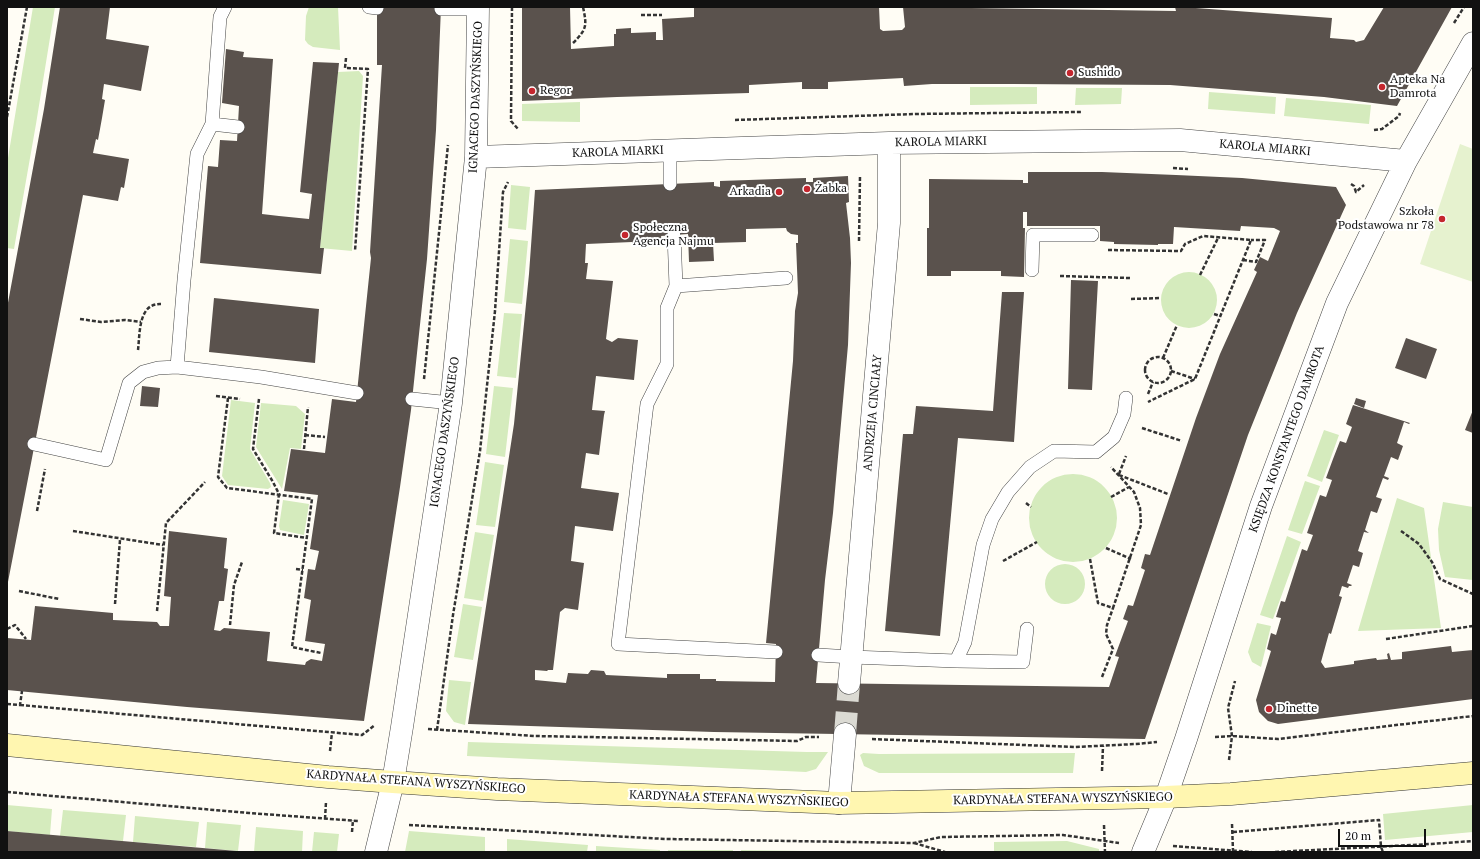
<!DOCTYPE html>
<meta charset="utf-8">
<style>
body{margin:0}
#map{position:relative;width:1480px;height:859px;overflow:hidden;background:#fffdf5;font-family:"PT Serif",serif}
canvas{display:block}
.frame{position:absolute;inset:0;border:8px solid #111;pointer-events:none}
.scale{position:absolute;left:1338px;top:829px;width:88px;height:18px;box-sizing:border-box;border:2px solid #111;border-top:0;padding-left:5px;font-size:12px;line-height:14px;white-space:nowrap;color:#111;-webkit-text-stroke:3px #fff;paint-order:stroke}
</style>
<div id="map">
<canvas width="1480" height="859"></canvas>
<div class="frame"></div>
<div class="scale">20 m</div>
</div>
<script>
const ctx = document.querySelector('canvas').getContext('2d');
ctx.lineJoin = 'round';
function fillPath(path, color) {
  ctx.fillStyle = color;
  ctx.fill(path, 'evenodd');
}
function stroke(path, color, width, dash) {
  ctx.strokeStyle = color;
  ctx.lineWidth = width;
  ctx.lineCap = dash ? 'butt' : 'round';
  ctx.setLineDash(dash || []);
  ctx.stroke(path);
}
function write(font, color, halo, rows, align = 'center') {
  ctx.font = font + ' "PT Serif",serif';
  ctx.lineWidth = 4;
  ctx.setLineDash([]);
  ctx.textBaseline = 'middle';
  ctx.strokeStyle = halo;
  ctx.fillStyle = color;
  for (const [text, x, y, turn = 0] of rows) {
    ctx.save();
    ctx.translate(x, y);
    ctx.rotate((+turn || 0) * Math.PI / 180);
    ctx.textAlign = isNaN(turn) ? turn : align;
    if (halo) ctx.strokeText(text, 0, 0);
    ctx.fillText(text, 0, 0);
    ctx.restore();
  }
}
fillPath(new Path2D(`
 M33 7H55L36 124 14 249 7 248V164Z
 M309 7H338L340 50 313 47 308 44 305 40 306 16Z
 M359 71 363 76 352 251 320 248 338 72Z
 M970 87H1037V104L970 105Z
 M1076 88H1122L1121 104 1075 105Z
 M1209 92 1276 97 1275 114 1208 109Z
 M1286 98 1371 105 1369 124 1284 116Z
 M580 102V122L522 121V104Z
 M511 185 530 187 526 230 508 228Z
 M510 239 528 241 522 304 504 302Z
 M1161 300a28 28 0 1 1 56 0a28 28 0 1 1-56 0Z
 M504 313 522 314 516 378 497 376Z
 M494 386 513 388 505 457 486 454Z
 M231 400 255 403 250 449 270 483 271 487 268 489 228 485 222 476Z
 M261 403 296 406 305 414 301 449 290 448 282 489 256 447Z
 M1324 430 1339 435 1322 482 1307 476Z
 M485 462 504 465 495 527 476 525Z
 M1029 518a44 44 0 1 1 88 0a44 44 0 1 1-88 0Z
 M1305 481 1320 486 1302 534 1288 530Z
 M1397 498 1424 508 1441 628 1358 631Z
 M283 500 309 504 304 535 280 530 279 526Z
 M1443 502 1473 507V580L1445 577 1439 550 1438 529Z
 M475 532 494 535 483 601 464 598Z
 M1287 536 1301 542 1273 619 1260 615Z
 M1045 584a20 20 0 1 1 40 0a20 20 0 1 1-40 0Z
 M463 604 482 607 473 660 454 657Z
 M1257 623 1271 626 1261 667 1252 662 1248 652Z
 M449 680 471 682 465 725 454 722 446 711Z
 M468 742 807 752H828L816 769 806 772 467 756Z
 M863 753 879 754 1075 753 1073 773H879L864 766 860 755Z
 M7 805 52 809 50 835 7 831Z
 M1473 805V832L1385 840 1383 814Z
 M63 810 126 815 123 841 60 836Z
 M135 816 199 822 196 847 133 842Z
 M207 822 241 825 238 851 205 848Z
 M256 827 303 831 302 852H254Z
 M409 831 485 837V852H405Z
 M314 832 339 834 337 852H312Z
 M507 839 588 845 587 852H507Z
 M1067 841 1099 849V852H994V842Z
 M596 846 660 850V852H596Z
 M668 850H733V852H668Z
 M741 850 806 851V852H741Z
 M816 851H878L816 852Z`), '#d5ebbd');
fillPath(new Path2D(`
 M1460 144 1473 149V282L1420 264Z`), '#e6f2cf');
fillPath(new Path2D(`
 M60 7H110L106 39 149 46 141 91 104 84 102 99 105 100 102 118 98 140 96 139 93 153 129 159 124 188 121 187 118 201 83 195 7 587V308L44 109Z
 M377 7H441L436 130 427 259 419 334 411 410 400 487 364 721 187 707 7 690V638L31 640 35 606 113 613V620L157 622 160 626H169L171 597 164 596 169 531 227 538 224 568 228 569 224 601H219L214 630 220 631 224 628 270 632 267 661 305 665 306 662 311 659 322 661 325 644 305 641 311 600 304 598 308 569 315 570 319 551 310 549 318 495 284 491 291 449 325 453 332 399 356 402 371 258 370 252 382 65H377Z
 M522 7H570L571 49 614 46V34H616V29L631 28V33L656 32V40H663L662 19 694 17V7H879L880 29 883 31 902 30 905 27 903 7 1176 11 1175 7H1182L1332 18 1330 38 1354 40 1356 42 1364 40 1384 7H1452L1397 106 1324 97 1170 85 1014 84H932L904 86 903 78 828 82V89H802V82L749 85V93L617 97 522 101Z
 M226 49 244 52 243 57 273 59 262 214 279 216 309 219 312 194 300 192 313 62 339 63 320 248H324L321 274 200 263 208 166 218 167 220 140 237 141 239 106 222 103Z
 M1028 172H1102L1176 175 1242 178 1336 187 1346 205 1297 313 1248 435 1145 739 714 732 468 724 514 424 529 274 535 190 714 182V186L720 187V181L806 178V182H813V178L848 176 849 202 846 203 850 238 851 263 848 345 833 513 825 580 816 683 1109 687 1119 657 1115 656 1128 621 1123 619 1128 605 1133 606 1145 570 1141 568 1145 554 1150 555 1196 418 1220 354 1257 272 1254 270 1260 257 1268 261 1280 231 1274 228 1241 226 1240 231 1174 227 1173 244H1158V245L1114 244V242L1100 241V226H1027V212H1023V228H1025L1024 277 1001 276V271H951V276H927V228H929V179L1023 180V183H1028ZM786 228 787 231 791 234 798 235V243H796L798 293 795 311 793 361 766 643 776 644 775 682 716 681V679H700V674H667V678L606 675 604 671 591 670 588 674 568 673 566 683 535 680V670L547 671 548 670H553L560 612 565 608 578 610 584 563 571 561 575 526 613 531 619 493 581 488 586 453 599 455 604 415 605 411 592 410 596 376 634 380 638 340 618 338 612 342 606 339 613 281 586 279 588 263H585L586 244 632 242 635 246 642 247 647 244 648 241 662 240 661 236 688 234 689 262 714 261 713 243 746 242V229Z
 M1071 280 1098 281 1092 390 1068 389Z
 M1002 292H1024L1014 442 958 438 940 636 885 631 903 434H913L916 406 993 411Z
 M214 298 319 309 315 363 209 352Z
 M1406 338 1437 349 1426 379 1395 368Z
 M142 386 160 388 158 407 140 406Z
 M1356 398 1366 401 1364 408 1354 404Z
 M1353 405 1410 423 1409 424 1404 422 1397 443 1403 446 1398 460 1391 457 1384 476 1389 478 1388 480 1383 478 1376 497 1382 499 1377 513 1371 511 1365 530 1369 533 1364 532 1358 551 1363 553 1359 567 1353 565 1347 583 1352 585 1351 586H1349L1348 588 1342 586 1339 596 1342 597 1331 634 1329 633 1321 662 1325 668 1354 664V661L1376 658 1377 660 1388 659 1387 654 1389 653 1391 660 1402 659V652L1451 646 1452 652 1473 650V699L1278 724 1268 721 1259 712 1256 700 1271 651 1267 649 1271 633 1276 635 1281 618 1276 617 1281 601 1285 602 1302 549 1307 551 1313 535 1307 533 1320 495 1326 497 1332 480 1326 478 1333 459 1340 441 1346 443 1352 427 1346 424Z
 M1473 410V433L1465 430Z
 M7 831 237 851 241 852H7Z`), '#5a524d');
stroke(new Path2D(`
 M845 734 849 683`), '#dbdad3', 22, [22, 11]);
const service = new Path2D(`
 M369 7 377 8
 M441 9H478
 M212 124 238 127
 M670 151V184
 M674 235 676 286 667 308V364L647 404 618 644 776 652
 M1032 270 1033 235H1092
 M676 286 786 278
 M177 367 261 377 357 393
 M412 399 451 403
 M34 444 106 460 129 383 143 372 158 368 177 367 184 280 197 154 212 124 220 17 225 7
 M818 655 852 657 956 661 965 642 983 545 992 519 1008 492 1030 467 1054 451 1096 452 1114 437 1124 414 1126 398
 M956 661 1023 662 1027 629`);
const minor = new Path2D(`
 M476 157 889 143 1180 140 1406 161
 M849 683 889 223V143
 M839 803 845 734
 M376 852 393 782 402 727 451 403 476 157 478 7
 M1143 852 1166 797 1186 739 1261 506 1337 303 1406 161 1473 43`);
const secondary = new Path2D(`
 M7 745 328 777 393 782 497 789 839 803 1166 797 1231 794 1473 773`);
stroke(service, '#444', 14);
stroke(minor, '#444', 23);
stroke(secondary, '#333', 23);
stroke(new Path2D(`
 M512 7 511 121 518 129
 M641 15H662
 M1454 23 1464 7
 M573 43C587 29 587 26 583 7
 M346 58 345 68 368 69 355 251
 M7 117 27 7
 M735 120 915 114 1081 112
 M1374 130 1382 129 1399 116 1400 113
 M1173 168 1188 169
 M1351 184 1354 186 1356 192 1364 185
 M859 241 860 176
 M1108 250 1181 251 1185 244 1203 236 1251 240 1195 379 1148 402
 M1243 260 1256 262 1265 240H1251
 M1200 275 1218 238
 M1060 276 1130 278
 M1131 299 1161 298
 M1214 314 1220 316
 M80 319 101 322 125 320 141 322
 M138 350C140 334 138 303 161 304
 M1145 370a13 13 0 1 1 26 0a13 13 0 1 1-26 0Z
 M1163 358 1177 325
 M1171 371 1195 379
 M424 379 448 145
 M1148 394 1153 382
 M216 396 240 399
 M228 398 218 477 227 488 312 499 292 647 321 653
 M259 399 253 449 273 482 279 494 274 533 307 538
 M1142 428 1182 441
 M305 435 325 437
 M304 449 308 407
 M1119 474 1126 456
 M1119 475 1168 494
 M1111 497 1129 487
 M1026 503 1031 507
 M37 511 45 469
 M73 531 163 545
 M1401 531 1419 544 1432 562 1440 579 1473 594
 M1106 548 1131 559
 M1090 559 1098 603 1113 608 1141 525 1140 508 1134 492 1111 467
 M1003 561 1037 542
 M296 569 303 570
 M19 591 59 599
 M115 604 120 540
 M157 611 166 523 205 482
 M230 625 234 585 242 562
 M7 629 15 625 26 639
 M1386 639 1473 626
 M1102 677 1113 649 1106 634 1107 625 1113 608
 M7 704 20 705 22 691
 M20 705 362 735 375 725
 M428 729 535 736 797 741 806 737H819
 M437 730 453 615 480 451 495 311 503 192 508 182
 M1215 737 1232 736 1278 739 1473 716
 M872 739 1075 747 1136 744 1157 742
 M330 751 332 732
 M1229 760 1232 736 1228 708 1235 681
 M1102 771 1103 746
 M7 792 249 813 358 821
 M325 819 326 802
 M1232 824 1233 851
 M409 825 666 839 914 843 941 837 1063 835 1119 843
 M1104 825 1105 852
 M352 832 353 820
 M1233 832 1379 820 1381 847 1383 852
 M914 843 945 852
 M1173 846 1252 852
 M1275 852 1431 844 1473 841`), '#333', 2.5, [4, 2]);
stroke(service, '#fff', 13);
stroke(minor, '#fff', 22);
stroke(secondary, '#fff6b0', 22);
for (const [x, y, r, color] of [
 [1070,73,4,"#c4262e"],
 [1382,87,4,"#c4262e"],
 [532,91,4,"#c4262e"],
 [807,189,4,"#c4262e"],
 [779,192,4,"#c4262e"],
 [1442,219,4,"#c4262e"],
 [625,235,4,"#c4262e"],
 [1269,709,4,"#c4262e"]
]) {
  const dot = new Path2D();
  dot.arc(x, y, r, 0, 2 * Math.PI);
  ctx.fillStyle = color;
  ctx.fill(dot);
  stroke(dot, '#fff', 1.5);
}
write('12px', '#111', '#fff', [
 ["Sushido",1078,73],
 ["Apteka Na",1390,80],
 ["Damrota",1390,94],
 ["Regor",540,91],
 ["Żabka",815,189],
 ["Arkadia",771,192,"right"],
 ["Szkoła",1434,212,"right"],
 ["Podstawowa nr 78",1434,226,"right"],
 ["Społeczna",633,228],
 ["Agencja Najmu",633,242],
 ["Dinette",1277,709]
], 'left');
write('12px', '#111', '#fff', [
 ["IGNACEGO DASZYŃSKIEGO",476,97,-88],
 ["KAROLA MIARKI",941,142,-1],
 ["KAROLA MIARKI",1265,148,5],
 ["KAROLA MIARKI",618,152,-2],
 ["ANDRZEJA CINCIAŁY",873,413,-85],
 ["IGNACEGO DASZYŃSKIEGO",445,432,-82],
 ["KSIĘDZA KONSTANTEGO DAMROTA",1287,439,-70],
 ["KARDYNAŁA STEFANA WYSZYŃSKIEGO",416,782,4],
 ["KARDYNAŁA STEFANA WYSZYŃSKIEGO",739,799,2],
 ["KARDYNAŁA STEFANA WYSZYŃSKIEGO",1063,799,-1]
]);
</script>
